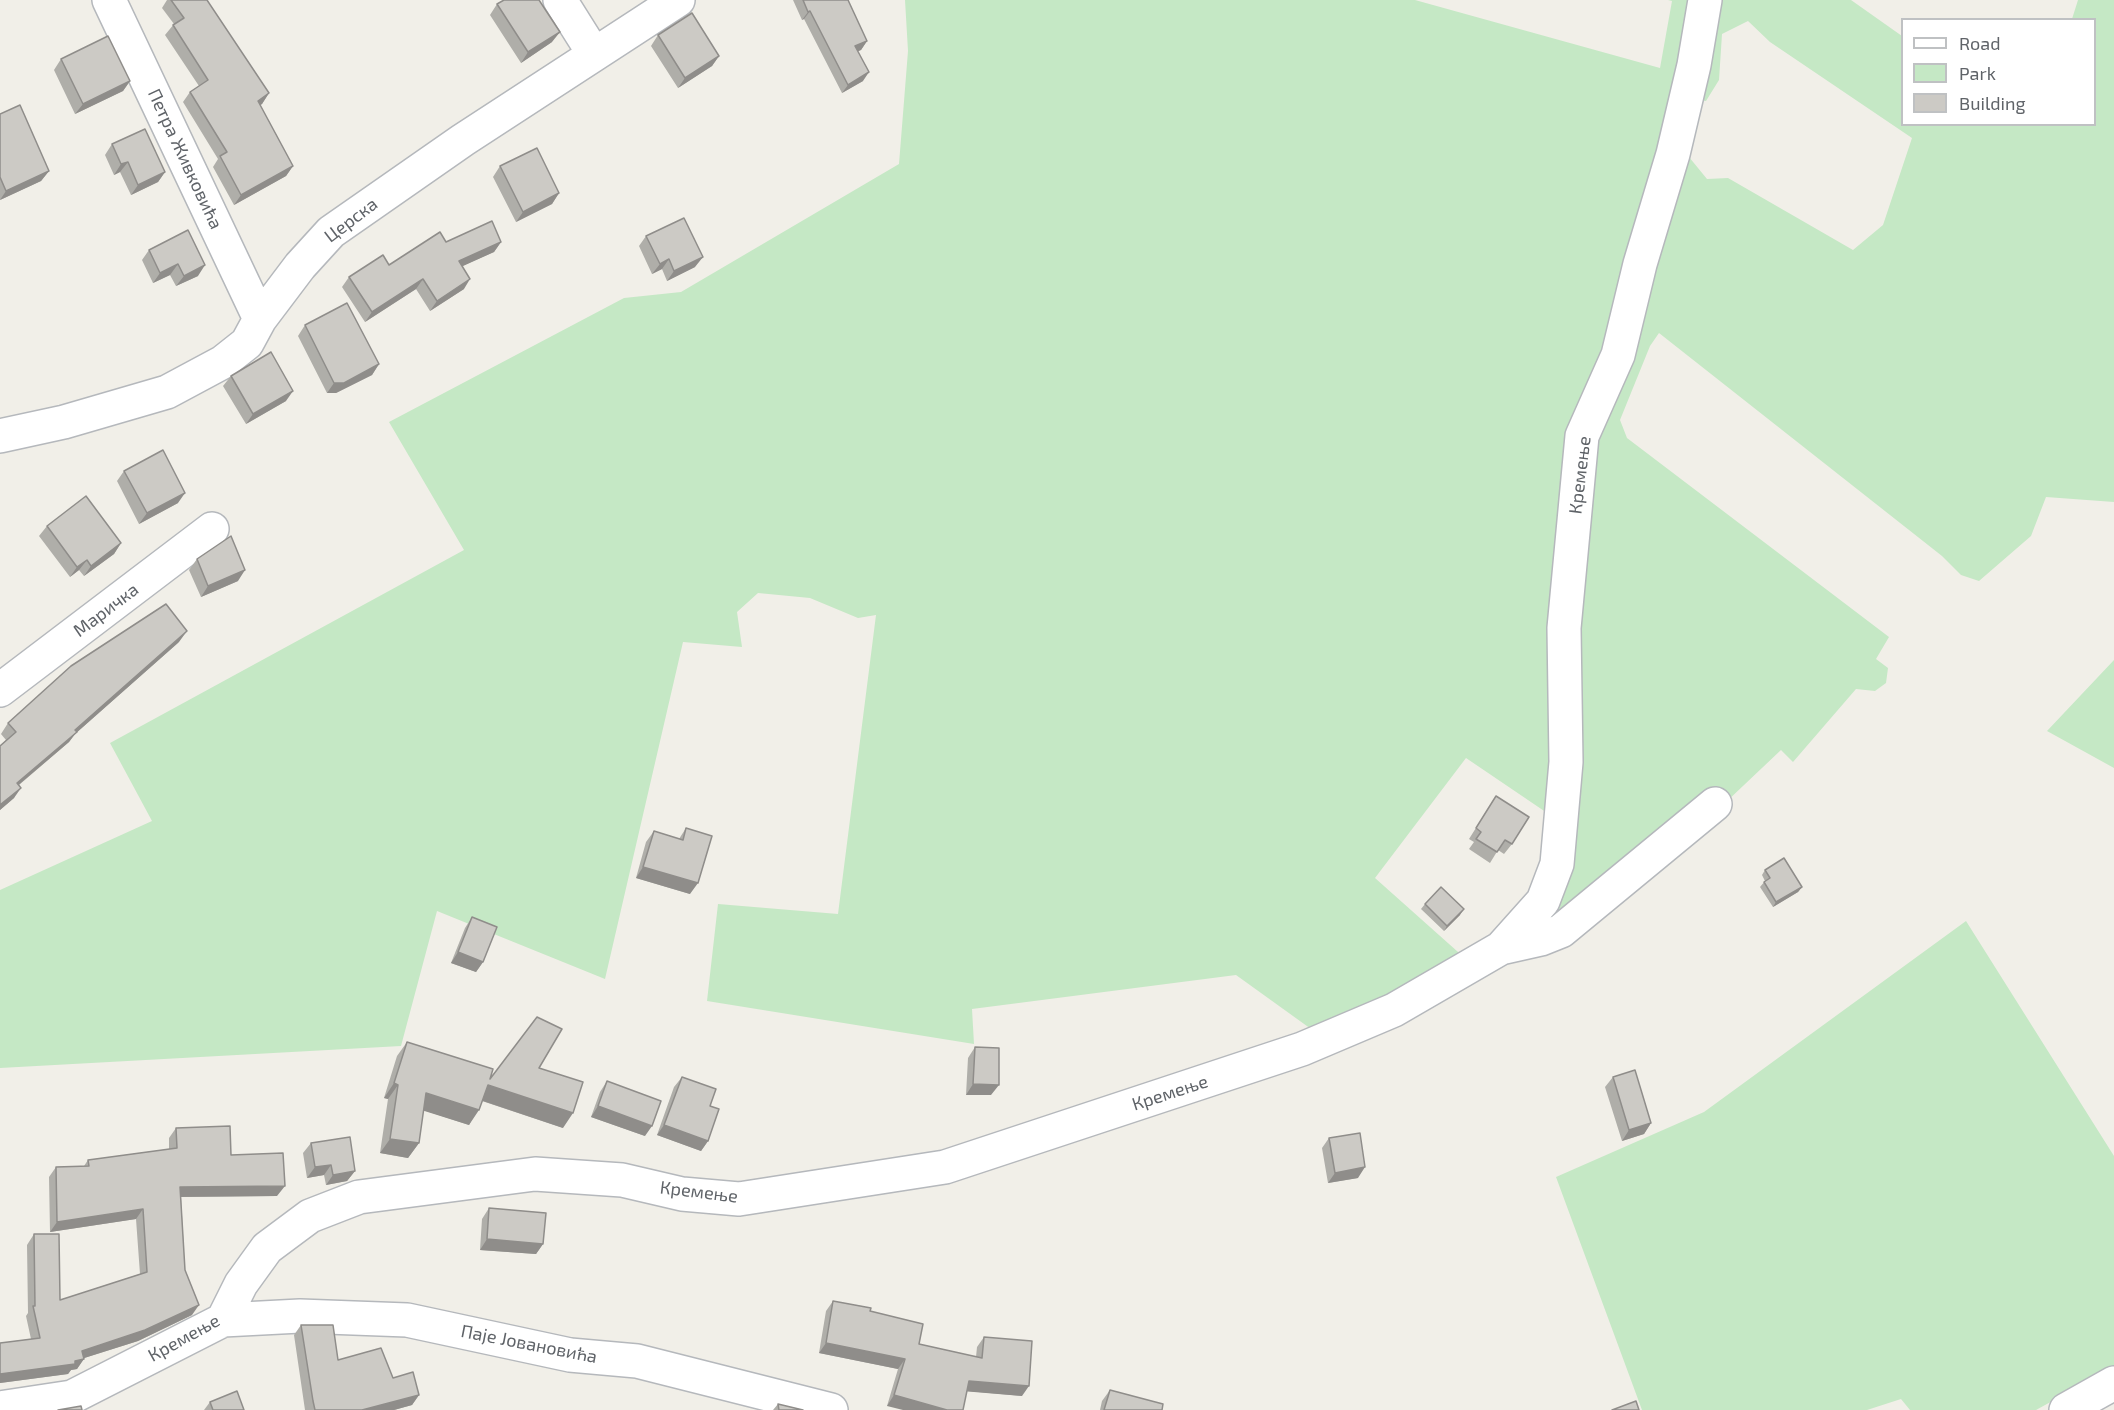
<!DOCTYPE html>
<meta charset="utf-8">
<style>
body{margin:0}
#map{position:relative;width:2114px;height:1410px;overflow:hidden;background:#f1efe8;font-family:"Exo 2",sans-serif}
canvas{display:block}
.legend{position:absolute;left:1901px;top:18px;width:195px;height:108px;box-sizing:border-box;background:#fff;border:2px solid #bfc1c3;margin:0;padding:8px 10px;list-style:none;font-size:18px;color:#5f6368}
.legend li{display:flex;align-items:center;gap:12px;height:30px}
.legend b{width:30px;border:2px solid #bfc1c3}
</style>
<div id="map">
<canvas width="2114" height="1410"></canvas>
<ul class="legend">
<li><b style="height:8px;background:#fff"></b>Road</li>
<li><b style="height:16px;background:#c5e8c5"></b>Park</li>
<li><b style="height:16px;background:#cccac5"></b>Building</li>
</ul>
</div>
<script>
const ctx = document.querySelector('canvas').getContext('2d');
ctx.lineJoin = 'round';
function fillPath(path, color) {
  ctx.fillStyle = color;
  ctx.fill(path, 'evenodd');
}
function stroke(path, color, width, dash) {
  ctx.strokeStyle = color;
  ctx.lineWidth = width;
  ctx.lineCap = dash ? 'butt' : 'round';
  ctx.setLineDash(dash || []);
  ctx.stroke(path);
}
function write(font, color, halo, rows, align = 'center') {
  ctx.font = font + ' "Exo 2",sans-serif';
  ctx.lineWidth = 5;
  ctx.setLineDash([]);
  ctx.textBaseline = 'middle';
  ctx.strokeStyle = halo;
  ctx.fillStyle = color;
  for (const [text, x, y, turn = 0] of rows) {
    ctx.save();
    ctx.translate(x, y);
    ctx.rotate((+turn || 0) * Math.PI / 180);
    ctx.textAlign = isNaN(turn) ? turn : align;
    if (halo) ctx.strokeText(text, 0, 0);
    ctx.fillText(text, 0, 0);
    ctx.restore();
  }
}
fillPath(new Path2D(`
 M905 0H1415L1660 68 1672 1 1668 0H1695L1660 165 1578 436 1556 819 1466 758 1375 878 1467 960 1318 1034 1236 975 972 1009 974 1044 707 1001 718 904 838 914 876 615 858 618 810 598 758 593 737 612 742 647 683 642 605 979 437 911 401 1046 0 1068V890L152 821 110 743 464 550 389 422 624 298 681 292 899 164 908 51Z
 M1711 0H1851L1902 36V124H2094V20L2072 19 2078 0H2114V502L2046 497 2031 536 1979 581 1961 575 1942 556 1659 333 1650 346 1620 420 1627 438 1889 637 1876 659 1888 668 1886 683 1875 691 1856 689 1793 762 1781 750 1725 803 1555 928 1539 913 1588 439 1689 157 1707 179 1728 178 1853 250 1883 225 1912 138 1770 42 1748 21 1722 34 1719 80 1706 101 1693 99Z
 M2114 660V768L2047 731Z
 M1966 921 2114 1156V1367L2036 1410H1910L1901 1399 1867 1410H1642L1556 1177 1704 1112Z`), '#c5e8c5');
const minor = new Path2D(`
 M109 0 260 319
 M560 0 594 54
 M0 436 64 422 167 392 223 362 247 343 260 319 300 266 331 232 463 140 678 0
 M0 690 212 529
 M1501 948 1541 939 1561 931 1715 804
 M223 1320 300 1316 407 1320 570 1355 637 1361 831 1410
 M0 1408 72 1397 223 1320 241 1284 267 1248 310 1216 359 1197 535 1174 622 1180 682 1194 739 1199 945 1167 1302 1049 1394 1010 1501 948 1543 901 1557 864 1566 762 1564 628 1582 436 1618 355 1640 264 1673 154 1694 65 1705 0
 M2066 1410 2114 1383`);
stroke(minor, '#b5b8bc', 36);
stroke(minor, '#fff', 33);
fillPath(new Path2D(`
 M167 0H207L269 93 262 104 260 105 293 166 286 176 234 205 213 167 218 159 183 102 190 92 199 86 165 35 174 24 162 8Z
 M793 0H848L867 41 861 50 858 51 863 81 842 93 804 19 802 20Z
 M497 4 552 42 521 63 490 15Z
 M658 35 719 56 712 66 678 88 651 46Z
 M61 59 130 81 123 91 75 114 54 70Z
 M0 114 49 171 41 181 0 200Z
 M112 144 165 172 158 182 131 195 120 172 114 175 105 155Z
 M500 166 559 193 552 204 516 222 493 177Z
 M188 230 198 276 176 286 170 275 153 283 142 260 149 250Z
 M646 236 695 267 667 281 662 269 652 274 639 246Z
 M446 242H501L494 252 462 266 464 289 430 311 416 289 365 322 342 287 349 277 389 265Z
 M305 325 379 364 372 375 336 393H327L298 336Z
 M231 376 286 401 246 424 223 386Z
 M124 471 178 503 139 524 117 481Z
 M47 526 121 543 114 554 84 576 79 570 70 577 39 536Z
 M197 559 238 581 201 597 189 570Z
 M179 642 75 734 69 742 19 785 14 798 0 810V746L6 740 1 734 8 723Z
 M1496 796 1512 844 1504 854 1498 850 1490 863 1469 849 1474 842 1469 839Z
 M686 828 690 894 636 878 646 842 654 831 679 839Z
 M1765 870 1802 887 1798 892 1773 907 1760 887 1765 881 1762 875Z
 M1425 904 1460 915 1444 931 1421 909Z
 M472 917 483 962 476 972 451 963 465 928Z
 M407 1042 490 1079 539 1068 563 1128 482 1101 469 1125 423 1110 419 1143 408 1158 380 1153 388 1099 384 1098 397 1056Z
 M975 1047 991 1095H966L968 1058Z
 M682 1077 708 1141 701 1151 657 1135 674 1087Z
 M1613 1077 1651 1123 1644 1134 1622 1141 1605 1087Z
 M607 1081 645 1136 591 1117 600 1092Z
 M176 1128 231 1155 277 1196 181 1197 185 1270 192 1315 138 1341 84 1358 77 1369 71 1370 68 1374 0 1383V1343L31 1339 26 1316 28 1313 27 1245 34 1234 60 1300 140 1274 136 1219 50 1232 49 1177 56 1167 84 1166 88 1160 169 1149V1138Z
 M1329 1138 1358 1178 1328 1183 1322 1148Z
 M311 1143 355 1171 347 1181 326 1185 324 1175 307 1178 303 1153Z
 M489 1208 543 1244 536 1254 480 1250 482 1219Z
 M833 1301 870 1311 919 1344 976 1357 977 1347 984 1337 1022 1396 967 1391 887 1406 898 1369 819 1353 826 1311Z
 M301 1325 338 1360 393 1378 419 1395 412 1405 394 1410H305L294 1335Z
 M1110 1390 1162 1410H1100L1102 1401Z
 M210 1402 244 1410H204Z
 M778 1404 803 1410H773Z`), '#afaea9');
fillPath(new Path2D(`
 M810 11 804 19 802 20 808 12Z
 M560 32 552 42 521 63 528 52Z
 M867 41 861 50 849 55 855 46Z
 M719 56 712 66 678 88 685 78Z
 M869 72 863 81 842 93 848 85Z
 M130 81 123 91 75 114 83 104Z
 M269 93 262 104 251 111 258 101Z
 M128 162 120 172 114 175 121 164Z
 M293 166 286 176 234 205 241 195Z
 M49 171 41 181 0 200 6 191Z
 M165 172 158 182 131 195 138 185Z
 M559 193 552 204 516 222 523 212Z
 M501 242 494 252 452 271 459 261Z
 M703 257 695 267 667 281 674 271Z
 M669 259 662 269 652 274 660 264Z
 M178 264 170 275 153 283 160 273Z
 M205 265 198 276 176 286 184 276Z
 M423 279 416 289 365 322 372 312Z
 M470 279 464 289 430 311 437 301Z
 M379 364 372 375 336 393H327L334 383Z
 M293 391 286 401 246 424 253 414Z
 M185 493 178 503 139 524 147 513Z
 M121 543 114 554 84 576 91 566Z
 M87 560 79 570 70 577 77 567Z
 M245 570 238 581 201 597 208 586Z
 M187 631 179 642 75 734 69 742 9 793 17 783 75 730Z
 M21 788 14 798 0 810V805Z
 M643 867 698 883 690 894 636 878Z
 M1802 887 1798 892 1773 907 1776 902Z
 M1464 909 1460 915 1444 931 1447 926Z
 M458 952 483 962 476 972 451 963Z
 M394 1083 398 1085 388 1099 384 1098Z
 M973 1084 999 1085 991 1095H966Z
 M488 1085 573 1113 563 1128 477 1099Z
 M426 1093 479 1110 469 1125 415 1108Z
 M598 1106 652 1126 645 1136 591 1117Z
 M1651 1123 1644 1134 1622 1141 1629 1130Z
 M664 1125 708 1141 701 1151 657 1135Z
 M390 1139 419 1143 408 1158 380 1153Z
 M331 1165 324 1175 307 1178 315 1167Z
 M1365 1167 1358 1178 1328 1183 1335 1173Z
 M355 1171 347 1181 326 1185 333 1175Z
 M285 1186 277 1196 173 1197 180 1187Z
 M143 1209 136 1219 50 1232 57 1222Z
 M487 1239 543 1244 536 1254 480 1250Z
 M199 1305 192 1315 138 1341 78 1360 84 1359 77 1369 71 1370 68 1374 0 1383V1374L82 1351Z
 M826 1343 905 1359 898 1369 819 1353Z
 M969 1381 1029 1386 1022 1396 962 1391Z
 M419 1395 412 1405 394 1410H362Z
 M894 1395 947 1410H903L887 1406Z`), '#8f8d8a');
const building = new Path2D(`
 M171 0H207L269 93 258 101 293 166 241 195 220 156 227 152 190 92 208 80 173 25 184 18Z
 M504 0H539L560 32 528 52 497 4Z
 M803 0H848L867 41 855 46 869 72 848 85 810 11 808 12Z
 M692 13 719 56 685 78 658 35Z
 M108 36 130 81 83 104 61 59Z
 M20 105 49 171 6 191 0 177V114Z
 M145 129 165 172 138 185 128 162 121 164 112 144Z
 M537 148 559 193 523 212 500 166Z
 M684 218 703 257 674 271 669 259 660 264 646 236Z
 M492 221 501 242 459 261 470 279 437 301 423 279 372 312 349 277 383 255 389 265 440 232 446 242Z
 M188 230 205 265 184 276 178 264 160 273 149 250Z
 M347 303 379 364 344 383H334L305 325Z
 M271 352 293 391 253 414 231 376Z
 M163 450 185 493 147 513 124 471Z
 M86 496 121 543 91 566 87 560 77 567 47 526Z
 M231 536 245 570 208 586 197 559Z
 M166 604 187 631 75 730 77 732 17 783 21 788 0 805V746L16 732 8 723 71 666Z
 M1496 796 1529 817 1512 844 1505 840 1497 852 1476 839 1481 832 1476 828Z
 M686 828 712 836 698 883 643 867 654 831 683 840Z
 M1784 858 1802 887 1776 902 1764 882 1770 878 1765 870Z
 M1441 887 1464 909 1447 926 1425 904Z
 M472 917 497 927 483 962 458 952Z
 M537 1017 562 1029 539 1068 583 1082 573 1113 488 1085 479 1110 426 1093 419 1143 390 1139 398 1085 394 1083 407 1042 493 1069 490 1079Z
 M975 1047 999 1048V1085L973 1084Z
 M1635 1070 1651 1123 1629 1130 1613 1077Z
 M682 1077 716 1089 710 1106 719 1109 708 1141 664 1125Z
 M607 1081 661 1101 652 1126 598 1106Z
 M230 1126 231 1155 283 1153 285 1186 180 1187 185 1270 199 1305 145 1330 82 1351 84 1359 75 1361V1364L0 1374V1343L40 1338 33 1306H35L34 1234H59L60 1300 147 1272 143 1209 57 1222 56 1167 89 1166 88 1160 177 1148 176 1128Z
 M1360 1133 1365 1167 1335 1173 1329 1138Z
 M350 1137 355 1171 333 1175 331 1165 315 1167 311 1143Z
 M489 1208 546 1213 543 1244 487 1239Z
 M833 1301 871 1308 870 1311 923 1324 919 1344 982 1358 984 1337 1032 1341 1029 1386 969 1381 963 1410H947L894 1395 905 1359 826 1343Z
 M301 1325H333L338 1360 381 1348 393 1378 413 1372 419 1395 362 1410H315L313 1401Z
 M1110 1390 1163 1404 1162 1410H1104Z
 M237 1391 244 1410H213L210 1402Z
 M1636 1401 1639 1410H1612Z
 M778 1404 803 1410H779Z
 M81 1406 82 1410H58Z`);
fillPath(building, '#cccac5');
stroke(building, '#8f8d8a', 1.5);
write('18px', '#5f6368', '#fff', [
 ["Петра Живковића",185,159,65],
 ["Церска",351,220,-37],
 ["Кремење",1580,475,-83],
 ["Маричка",106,610,-37],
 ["Кремење",1170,1093,-18],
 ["Кремење",699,1192,7],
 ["Кремење",184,1338,-29],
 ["Паје Јовановића",529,1344,11]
]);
</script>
